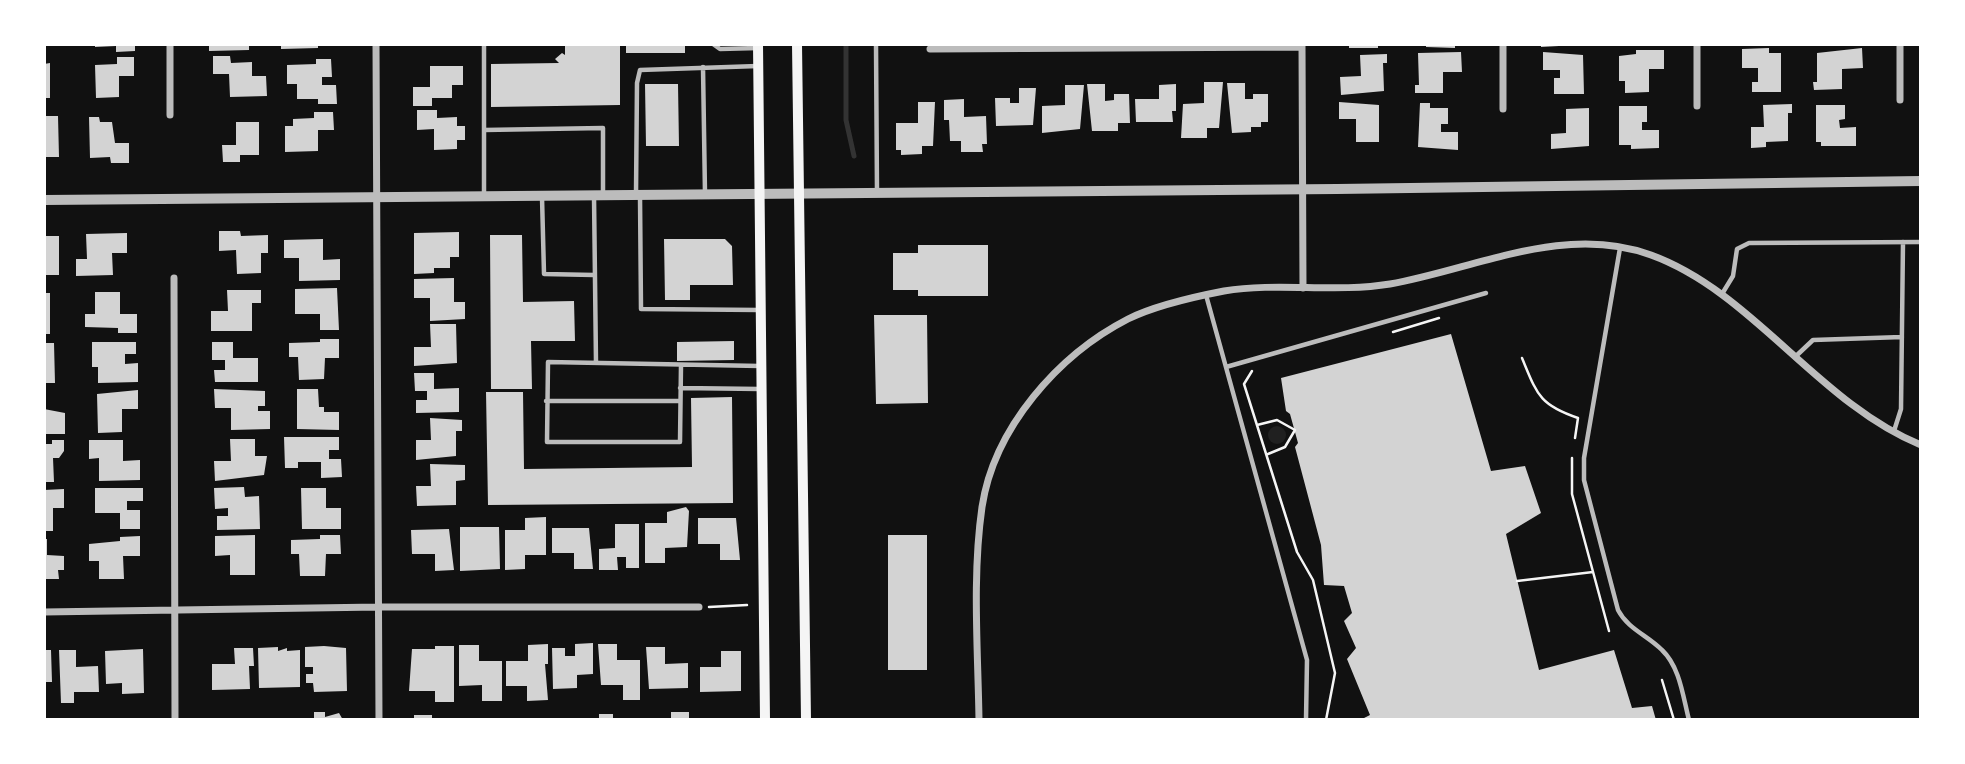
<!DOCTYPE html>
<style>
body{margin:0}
#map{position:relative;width:1965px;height:764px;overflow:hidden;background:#111;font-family:Commissioner,sans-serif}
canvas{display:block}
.frame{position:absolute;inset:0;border:46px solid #fff;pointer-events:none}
</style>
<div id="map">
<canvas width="1965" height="764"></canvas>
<div class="frame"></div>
</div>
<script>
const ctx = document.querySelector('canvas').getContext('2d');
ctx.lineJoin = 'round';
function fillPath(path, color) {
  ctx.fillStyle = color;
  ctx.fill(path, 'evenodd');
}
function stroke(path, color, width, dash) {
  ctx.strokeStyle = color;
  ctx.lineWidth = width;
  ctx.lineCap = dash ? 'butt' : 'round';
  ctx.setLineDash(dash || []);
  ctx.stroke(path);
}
fillPath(new Path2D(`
 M1268 435a9 9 0 1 1 18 0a9 9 0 1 1-18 0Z`), '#202020');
stroke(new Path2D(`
 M846 44V120L854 156`), '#333', 5);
fillPath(new Path2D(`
 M95 44H135V51L116 52V46L95 47Z
 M209 44H249V50L209 51Z
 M281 44H318V48L281 49Z
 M565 44H620V105L491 107V64L559 63 555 59 562 53 565 55Z
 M626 44H685V53H626Z
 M1349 44H1378V48H1349Z
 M1426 44H1455V48L1426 47Z
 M1541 44H1559V46L1541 47Z
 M1769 48V53H1781V92H1752V82H1758V68H1742V49Z
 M1862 48 1863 68 1842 69V89L1814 90 1813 82H1817V53Z
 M1636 50H1664V69H1649V92L1625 93V81H1619V56L1636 54Z
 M1461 52 1462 72H1443V93H1415V85H1419L1418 53Z
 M1543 52 1583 55 1584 94H1554V78H1560V70H1543Z
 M1387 54V63H1383L1384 91 1341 95 1340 77 1361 76 1360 55Z
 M213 56H230L231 63 252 62V76H266L267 96 230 97 229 74H213Z
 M117 57H134V76H119V97L96 98 95 65 117 64Z
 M316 59H331L332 77H322V85H336L337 104H318V99H297V84H287V65L316 64Z
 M50 63V98H44V64Z
 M430 66H463V85H452V98H432V106H413V87H430Z
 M1204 82H1223L1219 128H1207V138H1181L1183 104 1204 103Z
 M1227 83H1245V99H1253V94H1268V122H1261V127H1251V132L1232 133Z
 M645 84H678L679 146H646Z
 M1087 84H1105V101L1114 100V94H1129L1130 123H1118V131H1092Z
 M1176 84V111H1172L1173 122H1136L1135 99H1159V85Z
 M1065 85H1084L1080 129 1042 133V106L1065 105Z
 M1019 88H1036L1033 125 996 126 995 98H1010V103H1019Z
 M964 99V117L986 116 987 144H982L983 152H961V141H950L949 120H944V100Z
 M918 102H935L933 146H922V154L901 155V150H896V123H918Z
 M1339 102 1379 105V142H1356V119H1339Z
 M1420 103H1430V108H1448V124H1441V132H1458V150L1418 147Z
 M1792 104V113H1788V141L1766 142V147L1751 148V127H1764L1763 105Z
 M1816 105H1845V119L1839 120 1840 128 1856 127V146H1821V142H1816Z
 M1619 106H1647V122H1642V130H1659V148L1631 149V145H1619Z
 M1589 108V146L1551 149V134L1566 133V109Z
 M417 110H437V118L457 117V126H465V140H457V149L434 150V129L417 130Z
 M314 112H333L334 130H318V151L285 152V126H293V119L314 118Z
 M44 116H58L59 157H44Z
 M89 117H99L100 122H112L115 143H129V163H111L110 157 90 158Z
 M236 122H259V155H240V162H223L222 145H236Z
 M219 231H240L241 236 268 235V253H261V273L237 274 236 250 219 251Z
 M459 232V257H450V268H434V273L414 274V233Z
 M127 233V253H112L113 275 76 276V259H87L86 234Z
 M490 235H522L523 302 574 301 575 341H531L532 389H491Z
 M44 236H59V275H44Z
 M323 239V260L340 259V280L299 281V258H284V240Z
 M664 239H725L732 246 733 285H690V300H665Z
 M918 245H988V296H918V290H893V253H918Z
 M454 278V302H465V319L430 321V298H414V279Z
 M337 288 339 330H320V314H295V289Z
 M227 290H261V303H252V331H211V311H228Z
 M95 292H120V314H137V333H118V328L85 327V314H95Z
 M44 293H50V334H44Z
 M874 315H927L928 403 876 404Z
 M430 324H456L457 363 414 366V347H431Z
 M1451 334 1491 471 1525 466 1541 513 1506 534 1539 670 1614 650 1632 708 1652 706 1656 720H1360L1370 715 1347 659 1356 648 1344 621 1352 613 1344 586 1324 585 1321 545 1295 447 1298 443 1290 414 1286 411 1281 378Z
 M320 339H339V358H325L324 379 299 380 298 357H289V343L320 342Z
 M734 341V360L677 361V342Z
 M92 342H136V354H125V364L138 363V382L98 383V367H92Z
 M212 342H233V358H258V382H215L214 370H225V360H212Z
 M44 343H54L55 383H44Z
 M414 373H434V389L459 388V412L416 413V400H427V391H415Z
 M214 389 265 391V406H258V411H270V429L231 430V408H215Z
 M297 389H318L319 407H324V412H339V430L297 429Z
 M138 390V409H122V432L98 433 97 394Z
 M486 392H523L524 469 692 467 691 398 732 397 733 503 488 505Z
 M44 409 65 413V434H44Z
 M430 418 462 420V431H456V456L416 460V440H431Z
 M284 437H339V450H329V459H341L342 477 321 478V462H298V468H285Z
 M230 439H255V456H267L264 475 215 481 214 461H231Z
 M52 440H64V451L59 458H53L54 482H44V444H52Z
 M89 440H123V461L140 460V480L99 481V458L89 459Z
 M430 464 465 465V480L456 481V505L417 506 416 486H431Z
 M244 487 245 497 259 496 260 529 217 530V516H228V508L215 509 214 488Z
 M95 488H143V501H127V510H140V529H120V513H95Z
 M301 488H326V508H341V529H302Z
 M64 489V508H53V531H44V490Z
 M686 507 689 511 687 547 665 548V563H645V523H667V512Z
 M546 517V555H525V569L505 570V530H525V518Z
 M698 518H736L740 560H720V544H698Z
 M615 524H639V568H626V557H617L618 570H599V549L615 548Z
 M460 527H499L500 569 460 571Z
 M552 528H589L593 569H574V553H552Z
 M449 529 454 570 435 571V554H412L411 530Z
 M255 535V575H230V555L215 556V536Z
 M320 535H340L341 554H326L325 576H300L299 554H291V540L320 539Z
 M888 535H927V670H888Z
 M140 536V556H123L124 579H99V561H89V544L120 541V537Z
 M44 539H47V555L64 556V570H58L59 579H44Z
 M593 643V674L577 675V688L553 689 552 648H565V656H575V644Z
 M548 644V664H545L548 700 527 701V686H506V661H528V645Z
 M598 644H617V660H640V700H623V685H601Z
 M459 645H479V661H502V701H482V685L459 686Z
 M324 646 346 648 347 691 314 692 313 683H306V674H313V667H305V647Z
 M435 646H454V702H435V691H409L412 649H435Z
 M278 647V651L287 648V651L300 650V687L259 688 258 648Z
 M646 647H665V664L688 663V688L649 689Z
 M234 648H253L254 666H249L250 689 212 690V664H235Z
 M143 649 144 693 122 694V683L106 684 105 651Z
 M44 650H51L52 682H44Z
 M59 650H76V667L98 666 99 692H74V703H61Z
 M721 651H741V691L700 692V667H721Z
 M314 712H325V717L339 713 343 720H314Z
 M671 712H689V720H671Z
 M599 714H613V720H599Z
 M414 715H432V720H414Z`), '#d3d3d3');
stroke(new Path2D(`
 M1393 332 1439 318
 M1522 358C1537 394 1539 405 1578 418L1575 438
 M1252 371 1244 384 1297 552 1313 580 1335 673 1326 720
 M1257 425 1277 420 1295 430 1285 447 1268 454
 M1572 458V494L1609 631
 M1517 581 1593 572
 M709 607 747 605
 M1662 680 1674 720`), '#f5f5f5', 2.5);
stroke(new Path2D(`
 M484 44V195
 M713 44 720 49 758 48
 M876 44 877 193
 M703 67 705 194
 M484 130 603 128V194
 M636 194 637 83 640 70 758 66
 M594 196 596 363
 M640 196 641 309 760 310
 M542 197 544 274 594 275
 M1620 248 1584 458V480L1618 610C1628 629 1647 635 1662 650 1680 667 1683 697 1689 720
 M1722 294 1733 276 1737 249 1749 243 1921 242
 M1206 295 1307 660 1306 720
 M1795 357 1813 340 1902 337
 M681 365 680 442H547L548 362 760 366
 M1226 367 1486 293
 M680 388 760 389
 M546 401H680
 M1894 431 1901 409 1903 242`), '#bcbcbc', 4.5);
stroke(new Path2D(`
 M170 44V115
 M376 44 379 720
 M1302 44 1303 288
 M1503 44V109
 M1697 44V106
 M930 49 1302 47
 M1900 100V44
 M174 278 175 720
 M44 612 379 607H699
 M979 720C978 650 972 577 982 507 994 428 1058 355 1128 319 1156 305 1193 297 1224 291 1278 282 1335 293 1390 284 1475 269 1564 223 1651 255 1753 292 1818 403 1921 445`), '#bcbcbc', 7);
stroke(new Path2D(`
 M44 200 1337 189 1921 181`), '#bcbcbc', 10);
stroke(new Path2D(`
 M758 44 765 720
 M797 44 806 720`), '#f5f5f5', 10);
</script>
